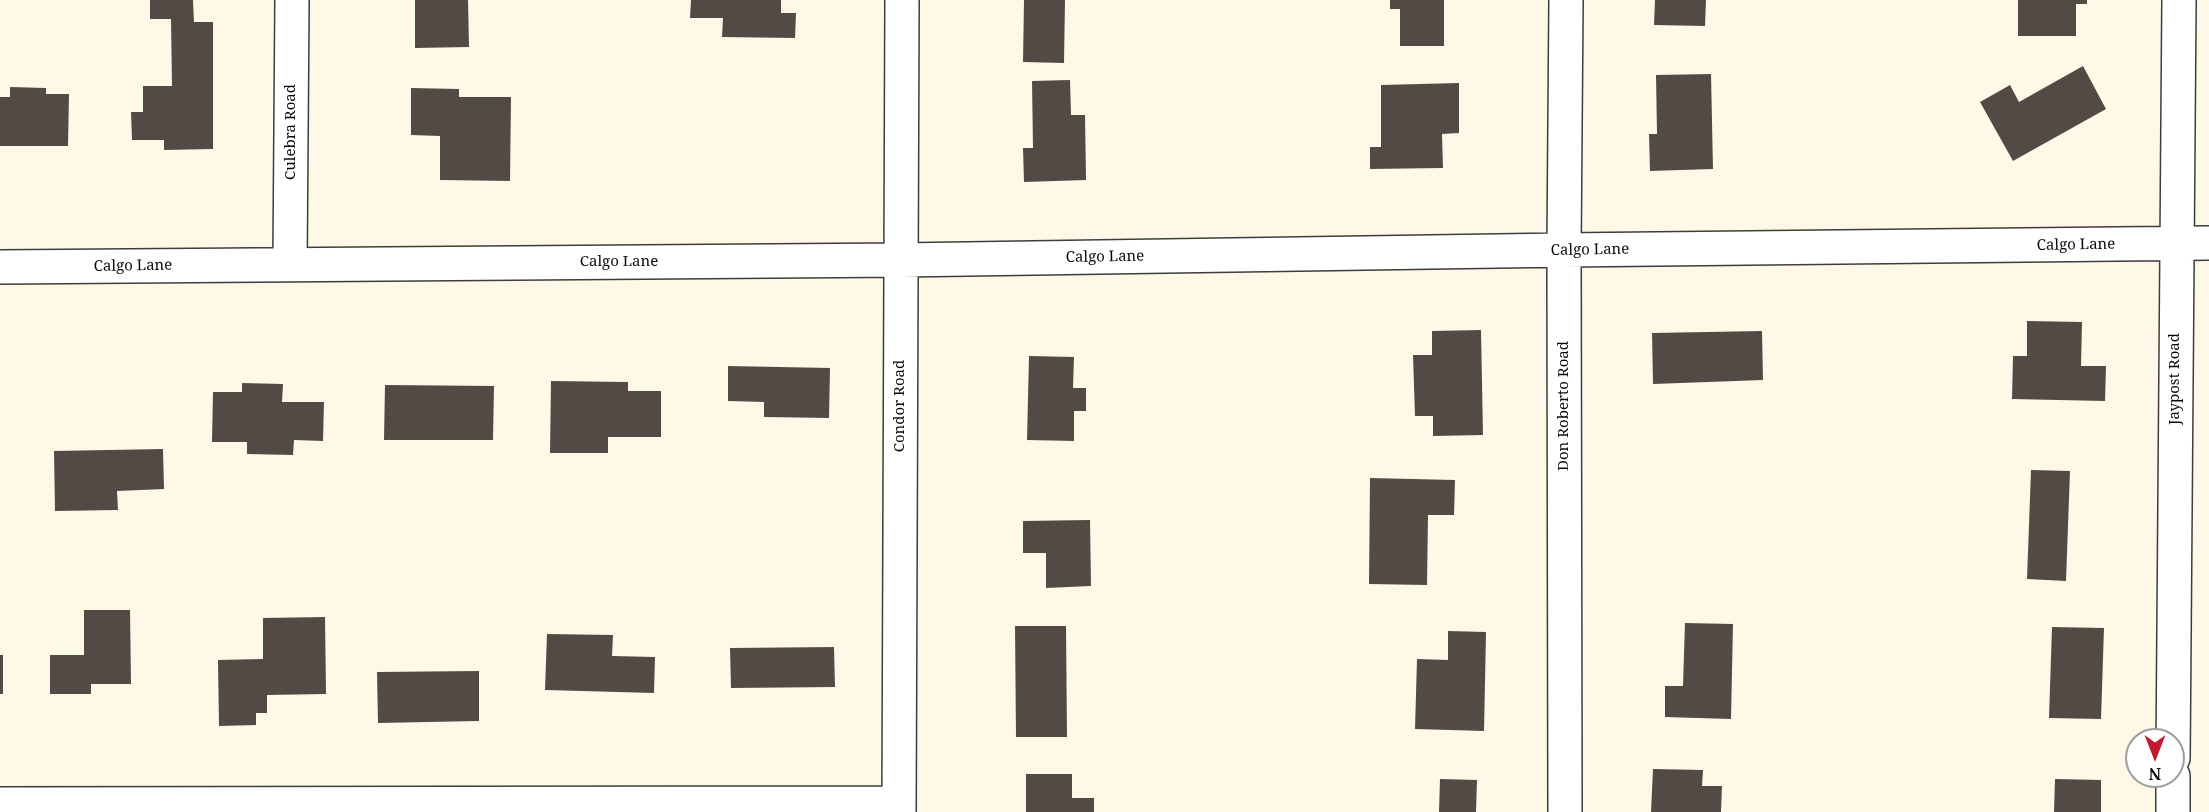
<!DOCTYPE html>
<style>
body{margin:0}
#map{position:relative;width:2209px;height:812px;overflow:hidden;background:#fff8e7;font-family:"Noto Serif",serif}
canvas{display:block}
.north{position:absolute;left:2125px;top:728px;width:60px;height:60px;box-sizing:border-box;background:#fff;border:2px solid #9d9d9d;border-radius:50%;rotate:180deg;font-size:16px;font-weight:700;line-height:24px;text-align:center;color:#0a0a0a}
.north::after{content:'';display:block;margin:auto;width:21px;height:27px;background:#c31931;clip-path:polygon(50% 0,100% 100%,50% 72%,0 100%)}
</style>
<div id="map">
<canvas width="2209" height="812"></canvas>
<div class="north">N</div>
</div>
<script>
const ctx = document.querySelector('canvas').getContext('2d');
ctx.lineJoin = 'round';
function fillPath(path, color) {
  ctx.fillStyle = color;
  ctx.fill(path, 'evenodd');
}
function stroke(path, color, width, dash) {
  ctx.strokeStyle = color;
  ctx.lineWidth = width;
  ctx.lineCap = dash ? 'butt' : 'round';
  ctx.setLineDash(dash || []);
  ctx.stroke(path);
}
function write(font, color, halo, rows, align = 'center') {
  ctx.font = font + ' "Noto Serif",serif';
  ctx.lineWidth = 6;
  ctx.setLineDash([]);
  ctx.textBaseline = 'middle';
  ctx.strokeStyle = halo;
  ctx.fillStyle = color;
  for (const [text, x, y, turn = 0] of rows) {
    ctx.save();
    ctx.translate(x, y);
    ctx.rotate((+turn || 0) * Math.PI / 180);
    ctx.textAlign = isNaN(turn) ? turn : align;
    if (halo) ctx.strokeText(text, 0, 0);
    ctx.fillText(text, 0, 0);
    ctx.restore();
  }
}
fillPath(new Path2D(`
 M150 0H193L194 22H213V149L164 150V140H132L131 112H143V86H172L171 19H150Z
 M415 0H468L469 47 415 48Z
 M691 0H781V13H796L795 38 722 37 723 18H690Z
 M1024 0H1065L1064 63 1023 62Z
 M1390 0H1444V46H1400V9H1390Z
 M1655 0H1706L1705 26 1654 25Z
 M2018 0H2087V4H2076V36H2018Z
 M2083 66 2106 109 2013 161 1980 102 2010 85 2019 102Z
 M1711 74 1713 169 1650 171 1649 134H1657L1656 75Z
 M1070 80 1071 115H1085L1086 180 1024 182 1023 148H1033L1032 81Z
 M1459 83V133L1442 134 1443 168 1370 169V147H1381V85Z
 M10 87 46 88V94H69L68 146H0V97H10Z
 M411 88 459 89V97H511L510 181 440 180V136L411 135Z
 M2027 321 2082 322 2081 366H2106L2105 401 2012 399 2013 356H2027Z
 M1481 330 1483 435 1433 436V416H1415L1413 355H1432V331Z
 M1762 331 1763 380 1653 384 1652 333Z
 M1029 356 1074 357 1073 388H1086V411H1074V441L1027 440Z
 M728 366 830 368 829 418 764 417V402L728 401Z
 M551 381 628 382V391H661V437H608V453H550Z
 M242 383 283 384 282 402H324L323 441 294 440 293 455 247 454V442H212L213 392H242Z
 M385 385 494 386 493 440H384Z
 M163 449 164 489 117 491 118 510 55 511 54 451Z
 M2031 470 2070 471 2066 581 2027 579Z
 M1370 478 1455 480 1454 515H1428L1427 585 1369 584Z
 M1090 520 1091 586 1046 588V553H1023V521Z
 M84 610H130L131 684H91V694H50V655H84Z
 M325 617 326 694 267 695V713H256V725L219 726 218 660 263 659V618Z
 M1685 623 1733 624 1731 719 1665 717V686H1683Z
 M1015 626H1066L1067 737H1016Z
 M2052 627 2104 628 2101 719 2049 718Z
 M1448 631 1486 632 1484 731 1415 729 1417 659 1448 660Z
 M547 634 613 635 612 656 655 657 654 693 545 690Z
 M834 647 835 687 731 688 730 648Z
 M0 655H3V694H0Z
 M479 671V721L378 723 377 672Z
 M1653 769 1703 770 1702 786H1722L1721 812H1651Z
 M1026 774H1072V798H1094V812H1026Z
 M1440 779 1477 780 1476 812H1439Z
 M2055 779 2101 780V812H2054Z`), '#534a46');
const minor = new Path2D(`
 M290 264 292 0
 M0 267 901 260 1564 250 2209 243
 M2173 758 2179 0
 M0 804 899 803
 M899 812 902 0
 M1565 812 1564 250 1566 0
 M2173 812V776`);
stroke(minor, '#3d3d3d', 36);
stroke(minor, '#fff', 33);
write('15px', '#0a0a0a', '#fff', [
 ["Culebra Road",291,132,-90],
 ["Calgo Lane",2076,245,-1],
 ["Calgo Lane",1590,250,-1],
 ["Calgo Lane",1105,257,-1],
 ["Calgo Lane",619,262],
 ["Calgo Lane",133,266,-1],
 ["Jaypost Road",2175,379,-90],
 ["Condor Road",900,406,-90],
 ["Don Roberto Road",1564,406,-90]
]);
</script>
